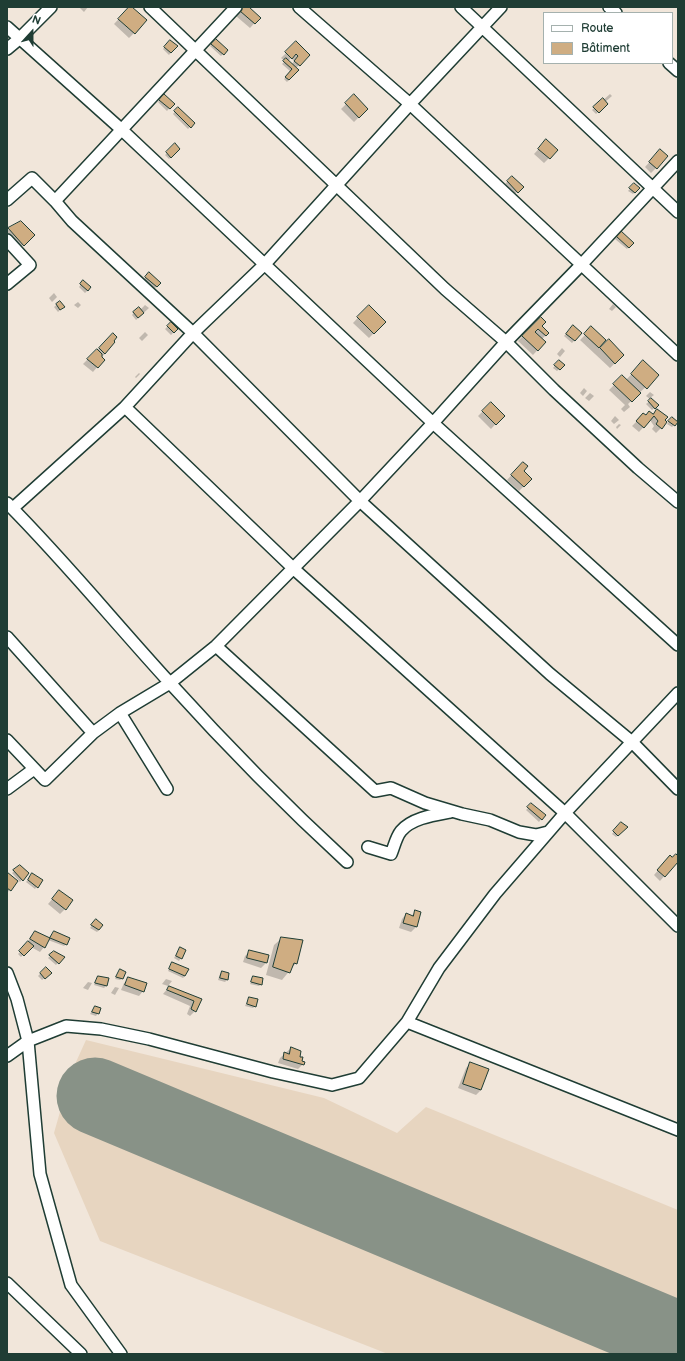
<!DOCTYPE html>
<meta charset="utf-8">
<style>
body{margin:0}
#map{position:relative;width:685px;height:1361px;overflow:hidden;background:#f1e6da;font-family:"Balsamiq Sans",sans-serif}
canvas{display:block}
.frame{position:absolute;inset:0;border:8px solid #1f3d34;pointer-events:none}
.legend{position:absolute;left:543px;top:12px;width:130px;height:52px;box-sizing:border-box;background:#fff;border:1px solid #a5b1ae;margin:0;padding:5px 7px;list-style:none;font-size:12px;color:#1f3d34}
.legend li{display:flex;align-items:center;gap:8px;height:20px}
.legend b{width:20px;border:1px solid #a5b1ae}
.north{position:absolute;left:12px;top:12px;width:40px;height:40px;-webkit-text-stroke:3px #fff;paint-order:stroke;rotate:21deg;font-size:11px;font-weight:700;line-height:16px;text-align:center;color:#1f3d34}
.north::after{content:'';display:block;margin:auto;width:14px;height:18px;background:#1f3d34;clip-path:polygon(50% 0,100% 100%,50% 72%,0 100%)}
</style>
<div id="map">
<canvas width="685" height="1361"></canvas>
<div class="frame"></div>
<ul class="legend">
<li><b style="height:5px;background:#fff"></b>Route</li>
<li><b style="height:11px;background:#cfad82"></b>Bâtiment</li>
</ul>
<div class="north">N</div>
</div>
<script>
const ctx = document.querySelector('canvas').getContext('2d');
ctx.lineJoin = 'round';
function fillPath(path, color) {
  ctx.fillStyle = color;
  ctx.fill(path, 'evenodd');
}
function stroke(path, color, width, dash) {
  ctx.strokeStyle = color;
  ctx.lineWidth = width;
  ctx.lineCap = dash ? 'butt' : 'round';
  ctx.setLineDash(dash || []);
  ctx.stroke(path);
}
fillPath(new Path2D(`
 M86 1040 324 1098 397 1133 426 1107 678 1210V1354H388L100 1241 54 1133 71 1073Z`), '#e7d5c0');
fillPath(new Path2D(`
 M79 7H88L84 12Z
 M130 7 134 33 129 38 114 24Z
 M244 7H247L259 18 250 28 236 16Z
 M216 40 227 50 221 56 210 46Z
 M170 41 176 46 169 55 163 49Z
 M296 43 309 55 296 68 298 70 287 82 284 79 291 72 282 64 285 61 281 58ZM291 58 294 61 292 64 288 61Z
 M610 94 612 96 605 102 607 104 596 114 592 110Z
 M164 96 173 104 167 111 158 102Z
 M354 96 367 109 354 122 341 109Z
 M178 108 194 123 188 129 173 114Z
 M546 141 557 150 544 163 534 154Z
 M175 145 179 149 169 159 165 155Z
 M656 155V168L651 173 645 167Z
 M512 177 522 187 515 194 505 184Z
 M634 184 638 188 633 194 628 191Z
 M9 229 33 235 18 250 7 237V231Z
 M621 232 632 243 627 249 615 239Z
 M149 274 160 283 154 289 144 279Z
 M83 282 90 288 85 293 79 287Z
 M54 293 57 297 52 302 49 298Z
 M60 302 63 307 58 312 54 307Z
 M78 302 81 305 78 308 74 305Z
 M613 304 616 307 612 311 609 309Z
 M145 305 149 308 136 320 132 315 138 308 140 310Z
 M369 306 385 322 369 338 353 323Z
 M541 318 540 326 548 333 542 339 545 342 533 355 518 341Z
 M171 323 177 329 171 335 165 329Z
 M573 326 581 333 572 343 564 336Z
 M592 328 605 340 599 349 609 340 623 355 610 368 580 340Z
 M145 332 148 335 142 341 139 338Z
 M113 334 105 354 100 358 103 360 93 372 83 364Z
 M562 348 565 351 560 357 557 354Z
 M559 361 563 365 557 371 553 368Z
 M643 362 658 375 628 404 630 407 624 412 621 409 625 405 609 390 622 377 626 380Z
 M139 373 140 374 136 378 135 377Z
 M584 388 587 391 583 396 580 393Z
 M650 392 654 395 650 398 658 405 652 410 646 404 651 400 646 396Z
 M590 393 594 396 589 401 585 398Z
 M491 403 503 416 491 429 478 416Z
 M657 410 661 428 656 433 652 429 654 426 650 420 639 432 632 426 639 419 652 415Z
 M615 416 619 420 614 424 611 421Z
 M672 418 677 422 672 427 667 424Z
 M619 424 621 425 617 429 616 427Z
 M518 468 531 479 519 491 507 480Z
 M531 805 544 815 539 822 526 810Z
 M619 825 626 827 616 837 612 834Z
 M678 858V860L660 881 654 875 666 861Z
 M20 866 27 873 20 882 12 873Z
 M7 873 17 881 7 893Z
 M30 877 41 881 35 889 26 882Z
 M55 896 65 909 60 914 48 904Z
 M416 912 420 913 416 927 411 932 399 928 402 919 406 914 411 916Z
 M94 923 99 930 97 932 90 928Z
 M35 933 49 939 52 934 66 944 64 946 48 940 44 947 40 952 31 947 21 957 18 954 27 945 30 937Z
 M282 938 296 963 282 980 266 975 274 945Z
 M180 948 185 950 179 961 174 958Z
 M250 951 268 956 266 963 261 968 243 962 245 956Z
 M54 952 63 957 56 965 48 958Z
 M171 966 185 976 183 978 168 971Z
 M46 968 49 975 42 980 38 976Z
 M120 970 123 978 120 980 115 979Z
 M222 972 228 974 227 980 225 982 218 980 220 974Z
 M98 977 106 986 104 988 94 985Z
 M254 977 261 984 259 986 250 984Z
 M129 979 143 991 139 996 121 990 124 983Z
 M166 979 172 981 168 986 162 984Z
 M88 982 92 983 88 990 83 988Z
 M115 987 119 988 115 995 111 993Z
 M169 987 201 1000 195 1011 190 1016 187 1014 190 1006 163 994Z
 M249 998 255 1006 253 1008 245 1006Z
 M95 1007 98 1013 96 1016 90 1014Z
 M291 1048 303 1064 298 1069 278 1063 280 1058Z
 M471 1063 488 1069 481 1090 476 1095 458 1088 466 1068Z`), '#0003');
stroke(new Path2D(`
 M95 1096 678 1340`), '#889287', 77);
const building = new Path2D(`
 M129 7H132L147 20 135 34 118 19Z
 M243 7H249L261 18 255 24 240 11Z
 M216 39 228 50 224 55 211 44Z
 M170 40 178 46 171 53 164 47Z
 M296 41 310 55 300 66 294 61 298 56 296 54 292 59 285 52Z
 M286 58 299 70 289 80 285 77 292 69 283 61Z
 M164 94 175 104 170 109 159 100Z
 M354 94 368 109 359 118 345 103Z
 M603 98 608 104 599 113 593 107Z
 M178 107 195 123 191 128 174 111Z
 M546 139 558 150 550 159 538 149Z
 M175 143 180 149 171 158 166 152Z
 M660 149 668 156 657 169 649 162Z
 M512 176 524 187 518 193 507 181Z
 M634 183 640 188 635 193 629 188Z
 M21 221 35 235 24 246 8 228Z
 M621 231 634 243 629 248 616 236Z
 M149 272 161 283 157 287 145 277Z
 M83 280 91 287 88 291 80 284Z
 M60 301 65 307 60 310 56 304Z
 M369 305 386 322 374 334 357 317Z
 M139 307 144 313 138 318 133 312Z
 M541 317 546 322 542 326 549 333 546 336 538 329 535 332 546 342 538 351 522 336Z
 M171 322 178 329 174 333 167 326Z
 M573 325 582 333 575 341 566 334Z
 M591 326 606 340 599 348 584 334Z
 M113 333 117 337 114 341 115 342 105 354 99 348Z
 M609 339 624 355 615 364 600 348Z
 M97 349 102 354V357L105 360 98 368 87 359Z
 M559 360 565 365 560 370 554 365Z
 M643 360 659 375 647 389 631 374Z
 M622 375 641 393 632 402 613 384Z
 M651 398 659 405 655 409 648 401Z
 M491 402 505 416 496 425 482 411Z
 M657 409 668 417 665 420 667 422 662 429 656 424 658 421 654 416 644 428 636 421 643 413 646 415 649 411 653 414Z
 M672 417 678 422 675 426 668 421Z
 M523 462 528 466 524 471 532 479 524 487 511 475Z
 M531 803 546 815 542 820 527 807Z
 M621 822 628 827 618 836 613 831Z
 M676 854 678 856V862L665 877 657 870 670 855 672 857Z
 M20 865 29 873 23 881 13 870Z
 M7 872 18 881 11 891 7 888Z
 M32 873 43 880 38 888 28 880Z
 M59 890 73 900 66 910 52 899Z
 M415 910 421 912 417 927 403 923 406 913 413 916Z
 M96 919 103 925 99 930 91 925Z
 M35 931 50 938 45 948 30 939Z
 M54 931 70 938 67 945 50 938Z
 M281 937 303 940 297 964 294 963 290 973 273 967Z
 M28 941 34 946 24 956 19 951Z
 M180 947 186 950 182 959 176 956Z
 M249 950 269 955 267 963 247 958Z
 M54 951 65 957 59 964 49 955Z
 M172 962 189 969 185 976 169 969Z
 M46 967 52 973 45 979 40 973Z
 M120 969 126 972 123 979 116 977Z
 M222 971 229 973 228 980 220 978Z
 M98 976 109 978 107 986 95 983Z
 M253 976 263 978 262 985 251 982Z
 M128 977 147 983 144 992 125 985Z
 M169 986 202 999 196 1012 191 1009 194 1001 167 990Z
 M249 997 258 999 256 1007 247 1004Z
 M95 1006 101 1008 99 1014 92 1012Z
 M291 1047 301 1051 300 1057H303L302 1061 305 1062 304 1065 283 1059 284 1052 289 1054Z
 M470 1062 489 1069 481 1090 463 1084Z`);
fillPath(building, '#cfad82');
stroke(building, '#1f3d34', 1);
const minor = new Path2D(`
 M150 7 445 289 506 342 554 390 638 468 678 502
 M299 7 410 104 678 355
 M461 7 678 212
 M609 7 616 13
 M7 27 122 130 433 423 678 645
 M7 49 19 39 51 7
 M669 63 678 71
 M7 200 32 178 55 201 236 7
 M55 201 72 221 193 333 360 501 550 674 632 742 678 789
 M7 240 30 265 7 284
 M125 407 294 569 565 813 678 926
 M7 503C64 560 115 623 170 683 226 745 285 805 347 862
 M13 508 125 407 193 333 265 264 410 104 501 7
 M7 637 93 733
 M216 646 375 791 391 788 425 803 462 814 490 820 519 832 536 835 548 832
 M120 713 167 789
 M7 740 45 780 93 733 120 713 170 683 216 646 360 501 433 423 506 342 582 264 678 161
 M7 789 34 769
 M368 847 391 854C394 847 396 837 401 831 412 818 434 815 450 812
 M7 973 17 999 28 1041 40 1174 71 1285 121 1354
 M407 1022 678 1130
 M7 1056 28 1041 66 1026 101 1029 149 1039 273 1072 332 1085 359 1078 407 1022 439 968 495 894 565 813 678 693
 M7 1283 81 1354`);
stroke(minor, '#1f3d34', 14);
stroke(minor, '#fff', 11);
</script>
